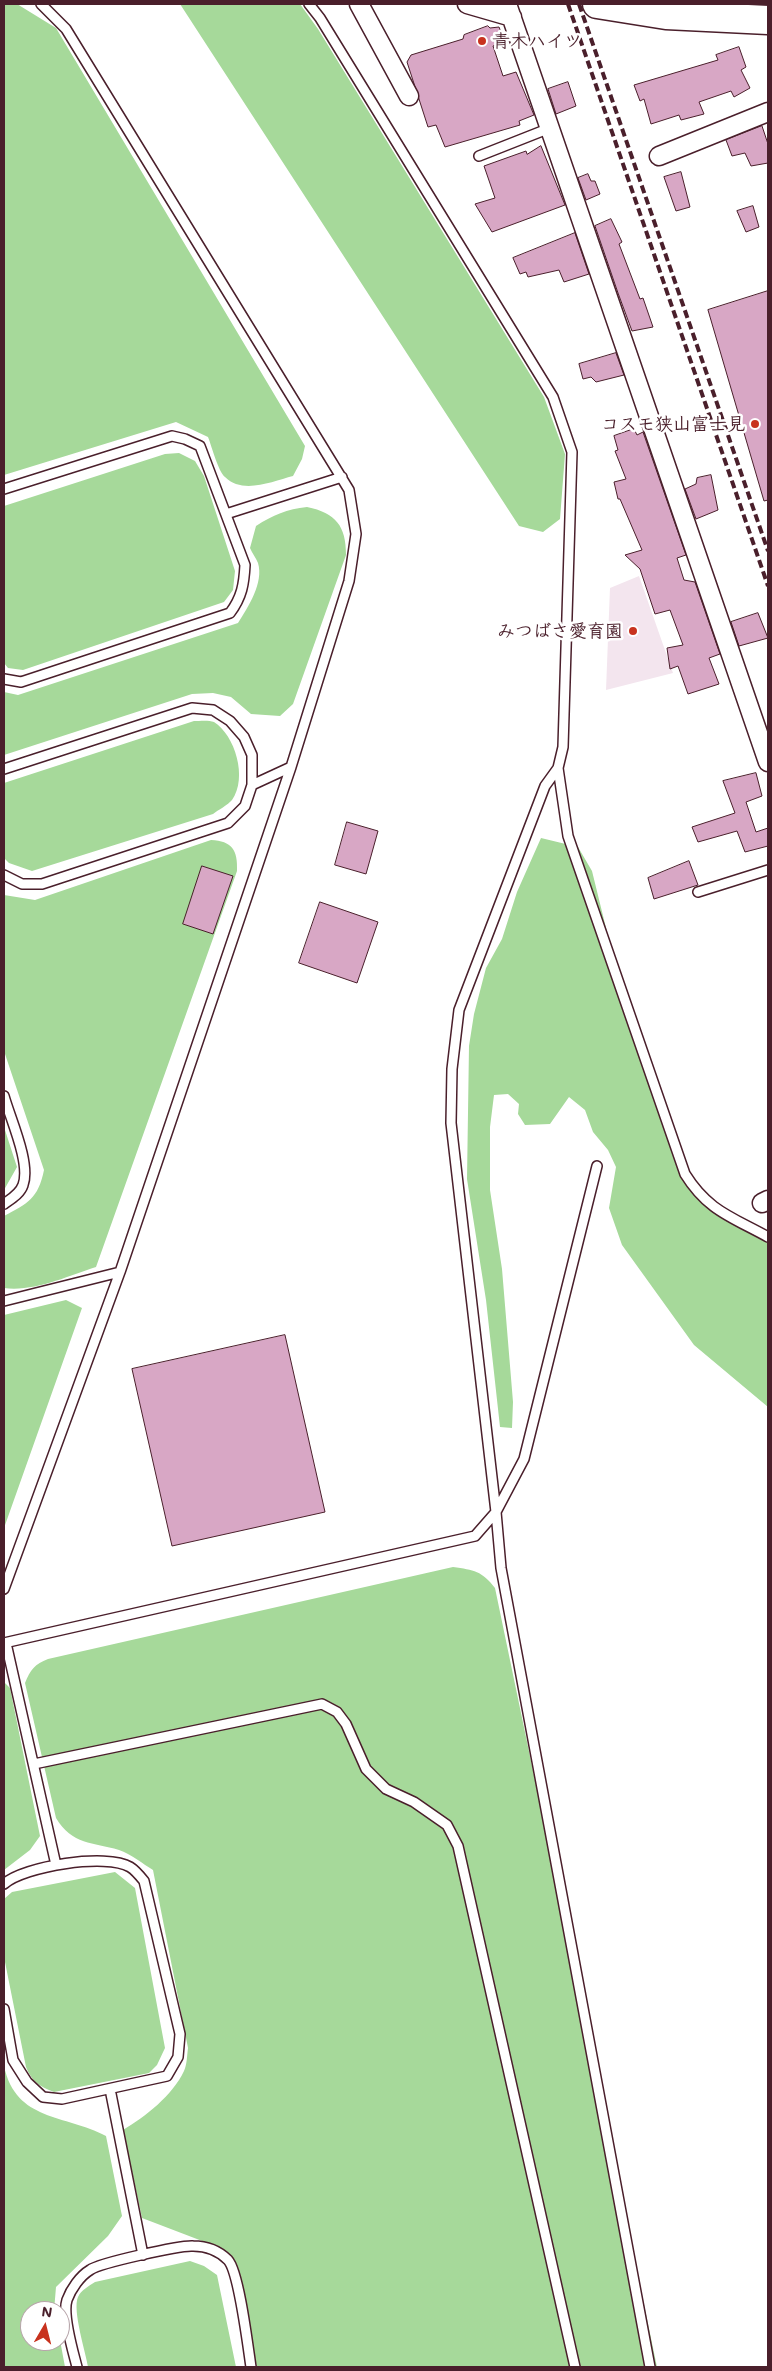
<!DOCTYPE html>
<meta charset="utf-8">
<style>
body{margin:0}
#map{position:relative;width:772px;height:2371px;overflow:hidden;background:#fff;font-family:Mali,sans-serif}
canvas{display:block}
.frame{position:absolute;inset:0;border:5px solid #4a1f2b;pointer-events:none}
.north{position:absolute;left:20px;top:2301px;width:50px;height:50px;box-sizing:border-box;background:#fff;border:1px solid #b7a5aa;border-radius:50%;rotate:8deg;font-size:14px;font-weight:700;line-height:20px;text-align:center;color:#4a1f2b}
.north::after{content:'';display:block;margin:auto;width:18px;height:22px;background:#c8321e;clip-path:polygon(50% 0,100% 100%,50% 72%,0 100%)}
</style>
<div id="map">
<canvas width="772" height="2371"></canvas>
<div class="frame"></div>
<div class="north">N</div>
</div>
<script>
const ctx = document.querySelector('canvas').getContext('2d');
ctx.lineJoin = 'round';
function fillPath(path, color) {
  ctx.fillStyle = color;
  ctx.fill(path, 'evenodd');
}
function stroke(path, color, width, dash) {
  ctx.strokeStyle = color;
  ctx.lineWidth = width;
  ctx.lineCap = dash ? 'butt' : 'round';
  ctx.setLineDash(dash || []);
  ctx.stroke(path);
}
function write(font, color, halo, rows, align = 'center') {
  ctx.font = font + ' Mali,"Klee One",sans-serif';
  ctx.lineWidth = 5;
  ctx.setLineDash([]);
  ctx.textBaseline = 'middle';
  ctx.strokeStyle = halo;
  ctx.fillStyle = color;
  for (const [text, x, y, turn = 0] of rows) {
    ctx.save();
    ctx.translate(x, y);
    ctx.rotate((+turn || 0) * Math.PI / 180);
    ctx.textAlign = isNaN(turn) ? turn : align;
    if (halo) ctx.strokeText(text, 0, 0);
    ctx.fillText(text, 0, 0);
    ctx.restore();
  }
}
fillPath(new Path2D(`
 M639 576 673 673 606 690 610 588Z`), '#f3e5ee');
fillPath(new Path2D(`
 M4 4H17L56 28 305 446 302 459 293 476C273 481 243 495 225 477 218 471 212 447 208 437L176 422 4 475Z
 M180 4H300L318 29 544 397 565 454 560 519 543 532 519 526Z
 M179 453 195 461 204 476 235 571 233 590 224 602 23 670 8 668 4 663V506L165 454Z
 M307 507C336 513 346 526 346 555L293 704 280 716 251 714 231 697 213 693 192 694 4 755V692L18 695 238 623C248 607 264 583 258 563 256 558 252 553 250 548L256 526C273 515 287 509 307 507Z
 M194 721C200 721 209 720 214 722 235 735 248 778 232 800 228 805 218 810 213 814L32 871 9 863 4 858V783Z
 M541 838 578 847 592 871 623 997 685 1174 729 1216 768 1236V1407L694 1345 622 1245 609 1208 616 1167 608 1150 593 1132 585 1110 569 1097 550 1124 525 1125 518 1114 519 1104 508 1094 494 1095 490 1127V1190L502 1269 513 1402 512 1428 500 1427 486 1300 467 1179 469 1046 474 1014 486 968 502 939 517 892Z
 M211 840C232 841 238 850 237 871L96 1267C68 1276 34 1292 4 1288V1216C28 1203 38 1199 44 1170L4 1051V895L35 900Z
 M4 1127 17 1167 4 1190Z
 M66 1300 82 1308 4 1528V1315Z
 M453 1567C474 1570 482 1571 495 1588L657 2367H257L234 2259 210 2244 142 2218 123 2130C146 2116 172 2096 184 2071 187 2065 187 2055 188 2048L153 1870C143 1864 131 1854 119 1850 93 1842 72 1845 56 1818L25 1683C30 1670 35 1664 48 1659Z
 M4 1682 10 1688 40 1836 30 1850 4 1870Z
 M115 1872 135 1888 165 2048 157 2065 149 2073 54 2092C40 2087 32 2082 26 2067L4 1957V1899L12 1892Z
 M4 2066C16 2122 65 2114 106 2136L122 2216 108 2236 56 2287 54 2311H30V2341L60 2340 65 2367H4Z
 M190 2261 204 2266 217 2275 236 2367H88C86 2353 72 2310 78 2297 81 2290 89 2286 95 2282Z`), '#a6d99a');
const building = new Path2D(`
 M488 26 490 28 499 27 505 42 493 46 503 76 516 72 534 115 519 121 520 125 445 147 436 125 428 127 407 62 411 55 463 39 464 35Z
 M739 47 746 67 741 70 750 88 734 97 731 91 699 102 704 114 681 120 679 115 651 124 644 99 640 101 634 85 718 60 716 55Z
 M568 82 576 106 556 114 548 89Z
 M762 126 768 144V163L751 166 745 153 732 156 726 140Z
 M541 146 565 205 492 232 475 204 495 198 484 166 526 151 527 154Z
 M681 172 690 207 676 211 664 177Z
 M588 174 591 181H595L600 194 586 200 578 178Z
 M753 206 759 227 746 232 737 211Z
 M611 219 622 242 619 244 640 299 643 298 653 327 632 331 618 293 595 226Z
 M575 233 589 274 564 282 559 270 528 277 526 272 520 274 513 258Z
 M768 291V500L764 501 708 310Z
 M616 353 624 375 596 382 591 377 583 379 579 364Z
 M634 429 637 435 643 432 686 555 677 558 684 580 695 582 720 654 709 658 719 684 688 694 678 666 670 669 667 648 683 645 670 610 655 614 640 569 625 555 642 550 620 499H618L614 482 626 479 615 451 618 450 614 436Z
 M711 475 718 510 696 519 685 489 696 484 697 478Z
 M758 613 768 638 739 646 731 622Z
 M756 773 762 796 746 802 756 832 768 828V846L745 852 737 831 698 842 692 827 735 813 723 781Z
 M347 822 378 831 366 874 335 865Z
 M689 861 698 885 654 899 648 878Z
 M202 866 233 876 213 934 183 924Z
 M320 902 378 922 357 983 299 963Z
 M285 1335 325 1512 172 1546 132 1369Z`);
fillPath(building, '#d8a7c5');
stroke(building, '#4a1f2b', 1);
const service = new Path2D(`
 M309 4 320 18 553 397 572 452 563 747 558 768 545 786 459 1010 452 1069 451 1123 496 1512 501 1568 650 2367
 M479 156 550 128
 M4 489 172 436 185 439 200 446 245 565C244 584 242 597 230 613L21 682 4 679
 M226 514 342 477
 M558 768 568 836 685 1174C708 1211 732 1217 768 1237
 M4 769 192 708 213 710 230 721 244 737 252 755V785L245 806 228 823 42 884H22L4 875
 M252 785 291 767
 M698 892 768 870
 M4 1096C10 1118 31 1163 23 1185 20 1194 11 1199 4 1204
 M4 1301 120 1272
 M4 1589 120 1272 291 767 349 581 356 534 349 490 66 29 41 4
 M4 1643 475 1536 496 1512 524 1459 597 1166
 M6 1643 56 1865
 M34 1764 322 1704 337 1712 346 1724 366 1769 386 1789 414 1802 447 1825 458 1846 575 2367
 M4 1884C24 1866 107 1853 130 1867 135 1870 140 1876 144 1881L180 2034 178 2057 167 2076 62 2099 43 2097 27 2082 13 2060 4 2009
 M110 2089 143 2255
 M77 2367C73 2351 62 2315 67 2300 71 2289 80 2276 90 2270 99 2263 181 2245 193 2246 206 2246 219 2251 228 2260 239 2272 248 2347 251 2367`);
const minor = new Path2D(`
 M359 4 409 96
 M467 4 512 17
 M507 4 768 762
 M659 156 768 112
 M762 1203 768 1200`);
const primary = new Path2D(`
 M597 4 666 15 768 20`);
stroke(service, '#4a1f2b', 12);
stroke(minor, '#4a1f2b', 21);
stroke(primary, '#4a1f2b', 31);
stroke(service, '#fff', 9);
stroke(minor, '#fff', 18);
stroke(primary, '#fff', 28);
stroke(new Path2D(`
 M568 4 768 586
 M579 4 768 551`), '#4a1f2b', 4, [8, 4]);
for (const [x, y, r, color] of [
 [482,41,5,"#c8321e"],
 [755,424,5,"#c8321e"],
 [633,631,5,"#c8321e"]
]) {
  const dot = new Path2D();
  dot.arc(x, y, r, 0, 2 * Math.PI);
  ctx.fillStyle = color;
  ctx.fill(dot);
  stroke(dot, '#fff', 2);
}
write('bold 18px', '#4a1f2b', '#fff', [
 ["青木ハイツ",492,41,"left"],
 ["コスモ狭山富士見",745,424],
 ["みつばさ愛育園",623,631]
], 'right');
</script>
